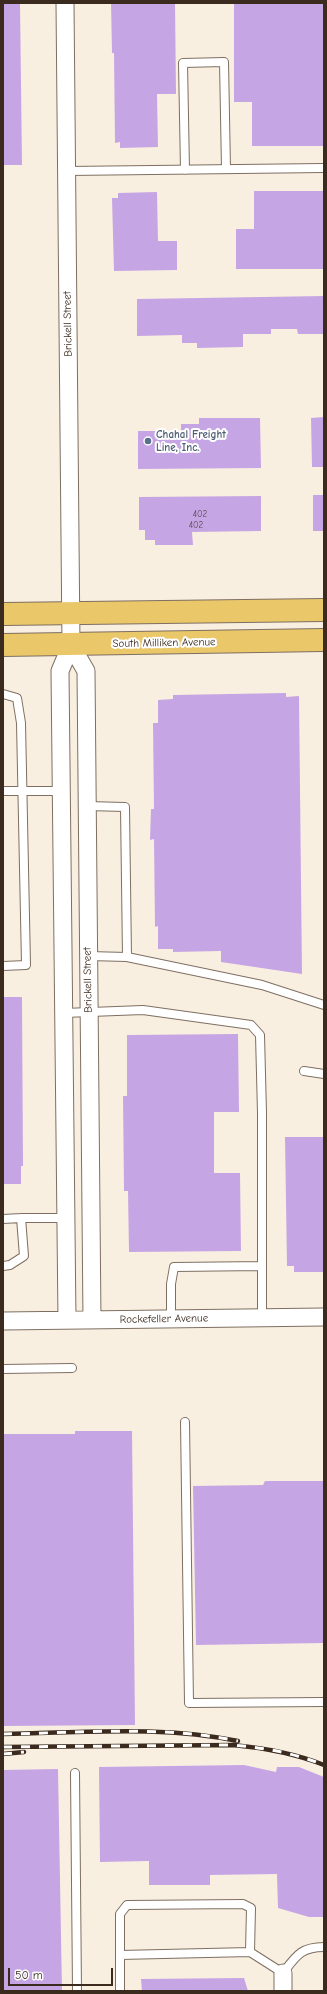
<!DOCTYPE html>
<style>
body{margin:0}
#map{position:relative;width:327px;height:1994px;overflow:hidden;background:#f9efe1;font-family:"Comic Neue",sans-serif}
canvas{display:block}
.frame{position:absolute;inset:0;border:4px solid #3b2a1e;pointer-events:none}
.scale{position:absolute;left:8px;top:1968px;width:105px;height:18px;box-sizing:border-box;border:2px solid #3b2a1e;border-top:0;padding-left:5px;font-size:12px;line-height:14px;white-space:nowrap;color:#3b2a1e;-webkit-text-stroke:3px #fff;paint-order:stroke}
</style>
<div id="map">
<canvas width="327" height="1994"></canvas>
<div class="frame"></div>
<div class="scale">50 m</div>
</div>
<script>
const ctx = document.querySelector('canvas').getContext('2d');
ctx.lineJoin = 'round';
function fillPath(path, color) {
  ctx.fillStyle = color;
  ctx.fill(path, 'evenodd');
}
function stroke(path, color, width, dash) {
  ctx.strokeStyle = color;
  ctx.lineWidth = width;
  ctx.lineCap = dash ? 'butt' : 'round';
  ctx.setLineDash(dash || []);
  ctx.stroke(path);
}
function write(font, color, halo, rows, align = 'center') {
  ctx.font = font + ' "Comic Neue",sans-serif';
  ctx.lineWidth = 4;
  ctx.setLineDash([]);
  ctx.textBaseline = 'middle';
  ctx.strokeStyle = halo;
  ctx.fillStyle = color;
  for (const [text, x, y, turn = 0] of rows) {
    ctx.save();
    ctx.translate(x, y);
    ctx.rotate((+turn || 0) * Math.PI / 180);
    ctx.textAlign = isNaN(turn) ? turn : align;
    if (halo) ctx.strokeText(text, 0, 0);
    ctx.fillText(text, 0, 0);
    ctx.restore();
  }
}
fillPath(new Path2D(`
 M3 3H20L22 165H3Z
 M111 3H175L176 94H157L158 147 120 148V142L115 143 114 53H112Z
 M234 3H324V146H252V102H234Z
 M254 191H324V269H236V229H254Z
 M157 192 158 241H177V270L114 271 112 198H118V193Z
 M324 296V334H298L297 329H271V334H243V347L197 348V343H182V335L137 336V299Z
 M324 417V467H312L311 418Z
 M199 418H260L261 468 138 469V431H181V424H199Z
 M313 495H324V531H313Z
 M261 496V531L192 532 193 545H155V540H145V530H139V497Z
 M286 693V697L299 696 302 974 221 962V951L173 952V949H158V926L155 927 154 839 150 840 151 809H154L153 723H158V700L173 699V695Z
 M3 997H22L23 1166H21V1184H3Z
 M238 1034 239 1112H214V1173H240L241 1251 129 1252 128 1191H124L123 1096H127V1035Z
 M285 1137H324V1272H294V1266H287Z
 M75 1431H132L135 1725 3 1726V1434H75Z
 M265 1481H324V1643L196 1645 193 1486 263 1485Z
 M244 1765 276 1772 277 1767H299L324 1777V1917H309L278 1908 277 1874 210 1875V1885H149V1861L100 1862 99 1767Z
 M58 1769 62 1991H3V1770Z
 M244 1978 248 1991H142L141 1979Z`), '#c6a5e4');
const lane = new Path2D(`
 M185 170 183 63 224 62 226 169
 M67 171 324 168
 M3 694 17 698 21 723 26 965 3 966
 M3 791H60
 M87 806 125 807 127 957 88 956
 M127 957 262 985 324 1005
 M64 1013 143 1010 251 1025 260 1035 262 1113V1318
 M304 1071 324 1074
 M3 1219 21 1218
 M3 1266 10 1265 24 1256 21 1218H66
 M171 1319V1284L174 1267 262 1266
 M3 1369 72 1368
 M185 1422 189 1703 324 1702
 M75 1773 77 1991
 M120 1955 250 1952
 M120 1991V1914L127 1905 243 1904 251 1908 250 1952 283 1973C296 1956 301 1947 324 1947`);
const street = new Path2D(`
 M65 3 71 645 60 671 67 1320
 M71 645 86 671 92 1320
 M3 1321 324 1317
 M283 1991V1973`);
const primary = new Path2D(`
 M3 614 324 610
 M3 645 324 640`);
stroke(lane, '#7e6f62', 10);
stroke(street, '#7e6f62', 19);
stroke(primary, '#7e6f62', 24);
stroke(lane, '#fff', 8);
stroke(street, '#fff', 17);
stroke(primary, '#eac769', 22);
const rail = new Path2D(`
 M3 1734C81 1733 161 1725 238 1741
 M3 1747 233 1745C265 1748 294 1753 324 1765
 M3 1754 24 1752`);
stroke(rail, '#3b2a1e', 4.5);
stroke(rail, '#fff', 3, [9]);
for (const [x, y, r, color] of [
 [148,441,4,"#5c6f8a"]
]) {
  const dot = new Path2D();
  dot.arc(x, y, r, 0, 2 * Math.PI);
  ctx.fillStyle = color;
  ctx.fill(dot);
  stroke(dot, '#fff', 1.5);
}
write('9px', '#5e4950', null, [
 ["402",200,514],
 ["402",196,525]
]);
write('11px', '#3b2a1e', '#fff', [
 ["Brickell Street",68,324,-91],
 ["South Milliken Avenue",164,643,-1],
 ["Brickell Street",88,980,-91],
 ["Rockefeller Avenue",164,1319,-1]
]);
write('bold 11px', '#4e5e75', '#fff', [
 ["Chahal Freight",156,435],
 ["Line, Inc.",156,448]
], 'left');
</script>
